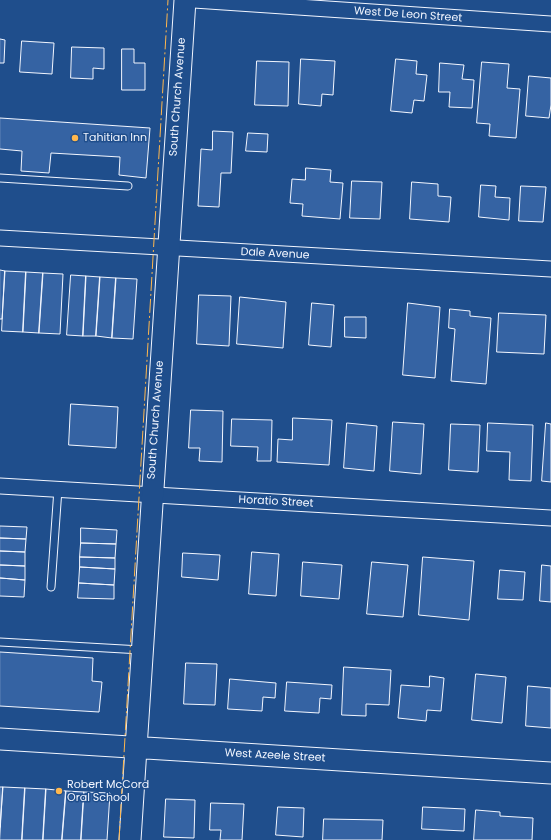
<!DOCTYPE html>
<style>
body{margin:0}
canvas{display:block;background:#1f4e8c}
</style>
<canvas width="551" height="840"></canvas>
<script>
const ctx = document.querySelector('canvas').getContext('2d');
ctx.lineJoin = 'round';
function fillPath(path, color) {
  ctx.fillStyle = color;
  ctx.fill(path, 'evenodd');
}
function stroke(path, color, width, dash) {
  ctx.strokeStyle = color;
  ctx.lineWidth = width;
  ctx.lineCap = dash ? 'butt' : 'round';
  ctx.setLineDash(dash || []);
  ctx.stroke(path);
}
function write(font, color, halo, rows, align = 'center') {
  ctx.font = font + ' Poppins,sans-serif';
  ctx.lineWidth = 3;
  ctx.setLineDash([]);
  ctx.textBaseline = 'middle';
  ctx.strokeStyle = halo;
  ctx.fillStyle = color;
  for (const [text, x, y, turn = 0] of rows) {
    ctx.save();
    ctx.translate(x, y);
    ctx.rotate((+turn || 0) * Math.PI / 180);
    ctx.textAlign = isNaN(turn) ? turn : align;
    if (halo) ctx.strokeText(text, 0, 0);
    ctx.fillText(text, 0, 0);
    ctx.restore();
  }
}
const building = new Path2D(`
 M0 39 5 40 4 63H0Z
 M22 41 54 43 52 74 20 72Z
 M72 47 104 48V69L93 68V79L71 78Z
 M122 49H134V63H145V90H122Z
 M301 59 335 61 333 95 322 94 321 106 299 104Z
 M396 59 417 61 416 74 427 75 424 101 414 100 412 113 391 111Z
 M257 61 289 62 288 106 255 105Z
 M482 62 509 64 507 88 520 89 516 138 489 136 490 124 477 123Z
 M440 63 464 65 462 79 474 80 472 108 449 107 450 92H439Z
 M529 76 551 78V105L549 118 526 116Z
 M0 118 150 128 146 178 119 175 120 157 51 153 49 173 21 171 22 151 0 149Z
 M213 131 233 132 231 173H221L219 207 198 206 201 149 212 150Z
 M248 133 268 134 267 152 246 151Z
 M306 168 331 170 330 182 343 183 340 219 302 216 303 204 290 203 292 179 305 180Z
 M352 181 382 182 380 219 350 218Z
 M412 182 438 184V196L451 197 449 222 410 219Z
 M481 185 496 186 495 197 510 198 509 220 479 217Z
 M521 186 546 187 543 222 519 221Z
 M0 270 5 271 2 319H0Z
 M5 271 26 272 23 332 2 331Z
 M26 272 43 273 39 333 23 332Z
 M43 273 63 274 60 334 39 333Z
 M71 275 86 276 83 336 67 335Z
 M86 276 100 277 96 336H83Z
 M100 277 116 278 112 338 96 336Z
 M116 278 137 279 133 339 112 338Z
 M199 295 231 296 229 346 197 344Z
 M240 297 286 302 283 348 237 344Z
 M312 303 334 305 331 347 309 345Z
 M408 303 440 307 435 378 403 375Z
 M450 309 470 311V316L491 318 486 384 451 381 455 329 449 328Z
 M499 313 546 315 544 354 497 352Z
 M345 317H366V338L345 337Z
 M71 404 118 407 116 448 69 445Z
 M191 410 223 411 222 462 199 461 200 448H189Z
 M293 418 332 420 329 465 277 462 278 439 292 440Z
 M232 419 272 420 271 461H257L258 447 231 446Z
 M393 422 424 424 421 474 390 471Z
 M347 423 377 426 374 471 344 468Z
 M488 423 533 425 531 481 509 480 510 452 487 451Z
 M546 423 551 424V482L542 481Z
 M451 424 480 425 478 472 449 470Z
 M0 526 27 527 26 539 0 538Z
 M81 528 117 530 116 544 81 543Z
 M0 538 26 539 25 552 0 551Z
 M81 543 116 544 115 558 80 557Z
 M0 551 25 552V566L0 565Z
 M252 552 279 554 276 596 249 594Z
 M183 553 220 555 218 580 182 577Z
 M80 557 115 558V569L80 567Z
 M423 557 474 561 469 620 419 615Z
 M303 562 342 565 339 599 301 596Z
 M372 562 408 565 403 617 367 614Z
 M0 565 25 566V580L0 578Z
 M542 565 551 566V602L540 601Z
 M80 567 115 569 114 585 79 583Z
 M500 570 525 572 523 600 498 599Z
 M0 578 25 580 24 597 0 596Z
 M79 583 114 585V599L78 598Z
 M0 652 93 658 92 681 102 682 99 712 0 706Z
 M186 663 217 664 215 705 184 704Z
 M344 667 391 670 389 705 366 704V716L342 715Z
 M476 674 506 677 502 723 472 720Z
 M430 676 444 678 441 711 427 710 426 721 398 718 401 685 429 687Z
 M230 679 276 683 275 698 263 697 262 711 228 709Z
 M287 682 332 685 331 699 320 698 319 713 285 711Z
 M528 686 551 688V728L526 726Z
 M0 787H3L0 827Z
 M3 787 25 788 22 840H0Z
 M25 788 46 789 43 840H22Z
 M46 789 66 791 62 840H43Z
 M66 791 84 792 81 840H62Z
 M84 792 110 793 107 840H81Z
 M166 799 195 800 194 838 164 837Z
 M211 803 244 804 242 840H220L221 830H210Z
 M278 807 304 808 303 837 276 835Z
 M423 807 465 809 464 831 422 829Z
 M476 810 500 812V816L533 818 532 840H474Z
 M324 819 383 820 382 840H323Z`);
fillPath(building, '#3563a3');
stroke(building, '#f2f6ff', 1);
const lane = new Path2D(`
 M0 178 128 186
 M51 587 58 489
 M0 642 141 650`);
const street = new Path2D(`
 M194 0 551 24
 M0 238 551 269
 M0 486 551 518`);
const secondary = new Path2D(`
 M0 739 551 773
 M130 840 185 0`);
stroke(lane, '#f2f6ff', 9);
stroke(street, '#f2f6ff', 17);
stroke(secondary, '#f2f6ff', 23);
stroke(lane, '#1f4e8c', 7);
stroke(street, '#1f4e8c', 15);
stroke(secondary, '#1f4e8c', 21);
stroke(new Path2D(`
 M119 840 168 0`), '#ffb74d', 1, [14, 3, 2, 3]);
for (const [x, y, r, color] of [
 [75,138,4,"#ffb74d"],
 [59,791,4,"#ffb74d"]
]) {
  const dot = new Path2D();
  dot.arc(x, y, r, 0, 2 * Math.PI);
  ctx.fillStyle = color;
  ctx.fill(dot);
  stroke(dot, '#1f4e8c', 1.5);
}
write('11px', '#f2f6ff', '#1f4e8c', [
 ["West De Leon Street",408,15,4],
 ["South Church Avenue",178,97,-86],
 ["Dale Avenue",275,254,3],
 ["South Church Avenue",156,420,-86],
 ["Horatio Street",276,502,3],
 ["West Azeele Street",275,756,3]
]);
write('11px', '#f2f6ff', '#1f4e8c', [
 ["Tahitian Inn",83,138],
 ["Robert McCord",67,785],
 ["Oral School",67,798]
], 'left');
</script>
